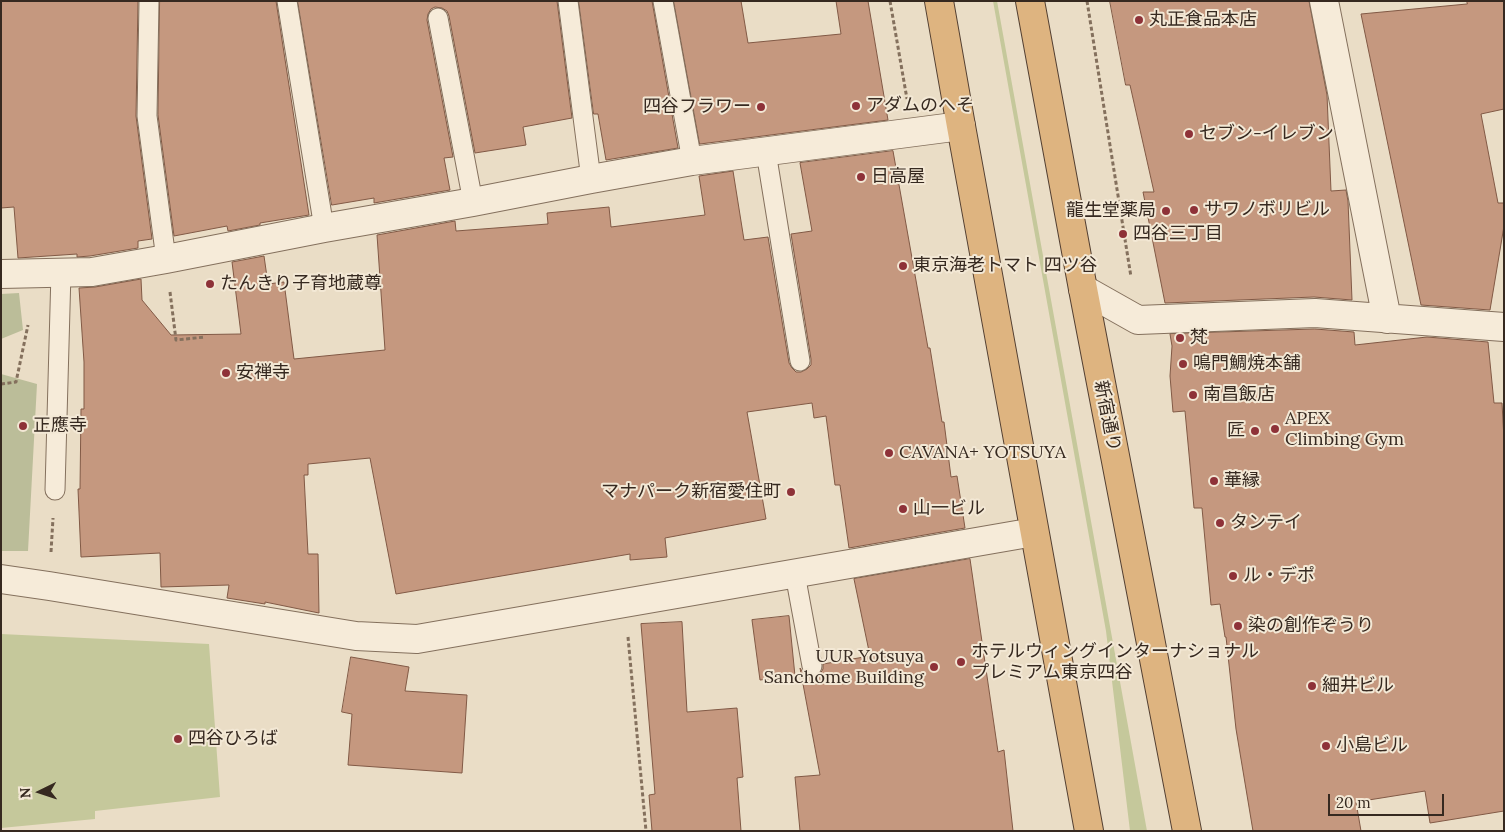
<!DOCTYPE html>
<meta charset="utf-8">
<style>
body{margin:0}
#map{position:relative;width:1505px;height:832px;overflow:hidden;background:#eaddc6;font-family:Lora,serif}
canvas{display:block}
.frame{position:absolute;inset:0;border:2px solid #362920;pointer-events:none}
.north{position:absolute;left:15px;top:767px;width:50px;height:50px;-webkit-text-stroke:4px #f3e8d5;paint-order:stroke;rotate:266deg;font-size:14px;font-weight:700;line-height:20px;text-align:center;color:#362920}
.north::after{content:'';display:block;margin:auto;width:18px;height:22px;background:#362920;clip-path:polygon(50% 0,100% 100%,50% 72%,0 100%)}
.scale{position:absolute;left:1328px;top:794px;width:116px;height:22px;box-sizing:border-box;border:2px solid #362920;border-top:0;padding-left:6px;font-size:15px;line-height:18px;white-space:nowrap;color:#362920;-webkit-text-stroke:4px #f3e8d5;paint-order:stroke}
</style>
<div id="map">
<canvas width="1505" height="832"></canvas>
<div class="frame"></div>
<div class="north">N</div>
<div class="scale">20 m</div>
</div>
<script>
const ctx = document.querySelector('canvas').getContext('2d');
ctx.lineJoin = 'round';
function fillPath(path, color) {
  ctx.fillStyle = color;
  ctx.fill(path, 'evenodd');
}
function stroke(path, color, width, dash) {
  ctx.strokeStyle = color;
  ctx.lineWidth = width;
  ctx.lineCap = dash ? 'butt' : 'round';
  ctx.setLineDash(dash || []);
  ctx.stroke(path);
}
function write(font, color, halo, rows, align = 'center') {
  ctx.font = font + ' Lora,"Noto Sans JP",serif';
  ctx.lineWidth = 4;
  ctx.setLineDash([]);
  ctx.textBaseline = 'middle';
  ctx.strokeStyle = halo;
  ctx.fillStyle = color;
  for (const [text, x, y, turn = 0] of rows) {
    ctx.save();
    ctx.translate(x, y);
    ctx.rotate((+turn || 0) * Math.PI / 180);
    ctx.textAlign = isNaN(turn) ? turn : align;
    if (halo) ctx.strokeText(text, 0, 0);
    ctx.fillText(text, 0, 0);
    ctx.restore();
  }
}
fillPath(new Path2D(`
 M993 1H997L1147 831H1130L1106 631Z
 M1 634 209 644 220 797 95 811V819L1 828Z`), '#c5c89b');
fillPath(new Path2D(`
 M19 293 23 330 1 339V294Z
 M1 374 37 384 28 551H1Z`), '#bbbd99');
const building = new Path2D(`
 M1 1H138L136 116 152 239 138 241V248L90 256 77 257V254L18 258 14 207 1 208Z
 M160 1H276L309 215 260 223V225L228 231 227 226 174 236 158 115Z
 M298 1H557L572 118 523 127 526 145 475 153 449 16 447 11 442 8 435 7 431 9 428 14 427 20 453 157 444 158 450 190 374 203V198L332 205Z
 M579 1H652L678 148 606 160 598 114H594Z
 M674 1H741L748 43 841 34 836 1H868L888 120 700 144Z
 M1110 1H1309L1327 95 1331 191 1346 190 1348 201 1352 300 1314 297 1165 303 1143 192H1154L1130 85H1126Z
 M1467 1H1504V109L1481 114 1498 203H1504V226L1490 310 1421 305 1361 14 1467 4Z
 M893 151 928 348H930L942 422H944L951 477 957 476 965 528 849 548 840 485H835L826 416 814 418 812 403 747 412 766 519 665 538 667 557 630 560V554L396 594 370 458 308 464V475H304L308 554H318L319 613 265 602V604L227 598 229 585 161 587 160 553 81 557 78 489H80L81 409H84V362L79 288 95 287 141 279 142 300 171 335 241 334 232 262 264 256 268 284 284 282 294 359 385 350 377 235 455 221 456 231 548 224 547 213 609 207 611 227 705 215 699 176 733 171 744 240 768 237 789 363 792 368 796 372H801L807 369 811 365V359L791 234 812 231 800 163Z
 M1315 329 1354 332 1355 345 1427 337 1488 342 1494 403H1502L1504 439V811L1430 823 1425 791 1356 802 1361 831H1253L1236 729 1226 637H1225L1220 604 1211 605 1202 508H1194L1185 411 1173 412 1170 376 1172 346 1170 334Z
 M970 559 998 752 1004 750 1013 831H800L795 777 820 775 800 668 804 674 809 677H814L820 674 823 669V664L870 656 854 579Z
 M789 616 795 676 760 680 752 620Z
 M682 622 687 712 737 708 743 777 737 778 741 831H652L649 795 655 794 641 624Z
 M351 657 409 667 405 691 467 695 462 773 348 765 352 714 342 712Z`);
fillPath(building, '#c5987f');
stroke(building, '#815945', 1);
const service = new Path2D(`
 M149 1 147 116 166 259
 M287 1 324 228
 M568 1 591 179
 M663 1 692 161
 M438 18 473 202
 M766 152 800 361
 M55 490 61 272
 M795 574 812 666`);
const minor = new Path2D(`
 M1324 1 1387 319
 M1 274 92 272 166 259 324 228 473 202 591 179 692 161 961 126
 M1083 289 1138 320 1315 313 1504 327
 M1 579 49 586 356 636 417 639 1034 532`);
const trunk = new Path2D(`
 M939 1 961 126 1089 831
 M1030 1 1083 289 1187 831`);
stroke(service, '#84705d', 21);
stroke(minor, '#84705d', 30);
stroke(trunk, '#533f31', 30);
stroke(new Path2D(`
 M890 1 907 99
 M1087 1 1131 277
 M170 292 176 340 205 337
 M1 384 16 382 28 325
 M51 552 53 518
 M628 637 646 831`), '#84705d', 3, [4, 2.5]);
stroke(service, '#f6ebd9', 19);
stroke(minor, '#f6ebd9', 28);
stroke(trunk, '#deb480', 28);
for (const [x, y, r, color] of [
 [1139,20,5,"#8e3238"],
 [856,106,5,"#8e3238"],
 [761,107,5,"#8e3238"],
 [1189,134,5,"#8e3238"],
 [861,177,5,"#8e3238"],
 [1194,210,5,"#8e3238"],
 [1166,211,5,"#8e3238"],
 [1123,234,5,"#8e3238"],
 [903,266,5,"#8e3238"],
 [210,284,5,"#8e3238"],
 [1180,338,5,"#8e3238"],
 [1183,364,5,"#8e3238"],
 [226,373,5,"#8e3238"],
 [1193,395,5,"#8e3238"],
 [23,426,5,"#8e3238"],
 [1275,429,5,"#8e3238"],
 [1255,431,5,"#8e3238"],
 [889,453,5,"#8e3238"],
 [1214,481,5,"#8e3238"],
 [791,492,5,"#8e3238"],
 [903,509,5,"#8e3238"],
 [1220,523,5,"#8e3238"],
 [1233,576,5,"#8e3238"],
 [1238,626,5,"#8e3238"],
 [961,662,5,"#8e3238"],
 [934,667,5,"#8e3238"],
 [1312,686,5,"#8e3238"],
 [178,739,5,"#8e3238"],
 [1326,746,5,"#8e3238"]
]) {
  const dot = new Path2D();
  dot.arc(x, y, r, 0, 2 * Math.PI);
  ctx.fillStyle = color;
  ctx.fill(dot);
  stroke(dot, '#f3e8d5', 2);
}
write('18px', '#362920', '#f3e8d5', [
 ["丸正食品本店",1149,20],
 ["アダムのへそ",866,106],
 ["四谷フラワー",751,107,"right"],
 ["セブン-イレブン",1199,134],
 ["日高屋",871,177],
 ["サワノボリビル",1204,210],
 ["龍生堂薬局",1156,211,"right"],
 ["四谷三丁目",1133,234],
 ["東京海老トマト 四ツ谷",913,266],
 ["たんきり子育地蔵尊",220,284],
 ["梵",1190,338],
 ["鳴門鯛焼本舗",1193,364],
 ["安禅寺",236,373],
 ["南昌飯店",1203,395],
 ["APEX",1285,419],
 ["Climbing Gym",1285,440],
 ["正應寺",33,426],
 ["匠",1245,431,"right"],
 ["CAVANA+ YOTSUYA",899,453],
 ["華縁",1224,481],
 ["マナパーク新宿愛住町",781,492,"right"],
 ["山一ビル",913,509],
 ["タンテイ",1230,523],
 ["ル・デポ",1243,576],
 ["染の創作ぞうり",1248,626],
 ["ホテルウィングインターナショナル",971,652],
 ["プレミアム東京四谷",971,673],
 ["UUR Yotsuya",924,657,"right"],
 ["Sanchome Building",924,678,"right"],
 ["細井ビル",1322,686],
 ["四谷ひろば",188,739],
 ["小島ビル",1336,746]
], 'left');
write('18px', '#362920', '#f3e8d5', [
 ["新宿通り",1107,416,79]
]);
</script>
